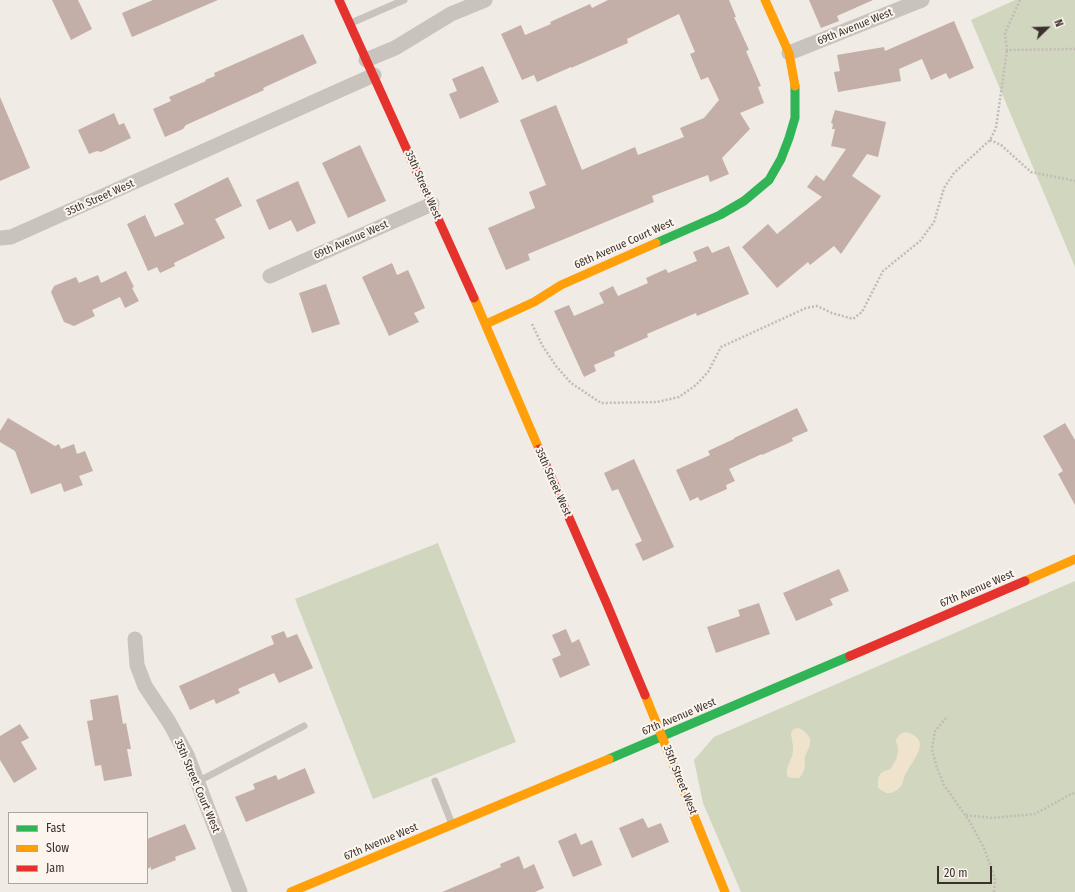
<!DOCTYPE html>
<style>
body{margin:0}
#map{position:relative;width:1075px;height:892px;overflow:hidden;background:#f0ebe5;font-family:"Fira Sans Condensed",sans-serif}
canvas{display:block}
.legend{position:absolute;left:8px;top:812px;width:140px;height:72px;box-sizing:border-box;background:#fbf5ee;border:1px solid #aea6a0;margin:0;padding:5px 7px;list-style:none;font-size:12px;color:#3b302b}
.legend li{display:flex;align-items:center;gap:8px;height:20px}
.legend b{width:20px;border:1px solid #aea6a0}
.north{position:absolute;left:1027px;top:8px;width:40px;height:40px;-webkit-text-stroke:3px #fbf5ee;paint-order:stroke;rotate:67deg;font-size:11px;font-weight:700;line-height:16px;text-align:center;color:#3b302b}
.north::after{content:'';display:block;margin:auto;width:14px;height:18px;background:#3b302b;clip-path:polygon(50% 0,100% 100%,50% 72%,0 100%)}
.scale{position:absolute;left:937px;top:866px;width:55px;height:18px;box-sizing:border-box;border:2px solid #3b302b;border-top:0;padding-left:5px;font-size:12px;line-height:14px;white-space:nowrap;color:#3b302b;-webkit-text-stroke:3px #fbf5ee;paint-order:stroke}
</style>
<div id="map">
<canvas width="1075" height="892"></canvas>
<ul class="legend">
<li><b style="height:5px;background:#30b455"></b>Fast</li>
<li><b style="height:5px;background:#ff9f0a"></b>Slow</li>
<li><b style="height:5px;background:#e5322d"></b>Jam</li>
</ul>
<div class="north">N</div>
<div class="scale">20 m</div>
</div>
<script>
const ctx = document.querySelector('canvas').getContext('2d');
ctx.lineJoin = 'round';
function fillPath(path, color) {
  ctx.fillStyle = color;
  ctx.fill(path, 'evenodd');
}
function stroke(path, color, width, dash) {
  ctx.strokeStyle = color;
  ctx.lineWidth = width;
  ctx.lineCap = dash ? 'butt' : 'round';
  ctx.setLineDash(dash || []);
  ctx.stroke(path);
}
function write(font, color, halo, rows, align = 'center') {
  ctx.font = font + ' "Fira Sans Condensed",sans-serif';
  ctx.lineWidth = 4;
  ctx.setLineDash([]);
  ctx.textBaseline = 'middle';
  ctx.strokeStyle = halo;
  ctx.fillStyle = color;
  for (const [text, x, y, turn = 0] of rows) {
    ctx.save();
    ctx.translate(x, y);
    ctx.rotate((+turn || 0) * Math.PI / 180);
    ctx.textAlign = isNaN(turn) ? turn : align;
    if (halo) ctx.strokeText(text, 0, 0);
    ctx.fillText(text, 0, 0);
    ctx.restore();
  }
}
fillPath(new Path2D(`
 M1015 0H1075V267L971 20Z
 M438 543 516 742 373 799 295 599Z
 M1075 581V892H741L703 803 694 760 714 737Z`), '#d1d6bf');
fillPath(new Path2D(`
 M799 728C803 730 809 735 810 739 811 746 807 751 805 757 804 762 806 766 804 770 803 773 801 776 799 778H792L788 777C787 776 786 771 787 770 788 764 792 759 793 751 794 745 791 739 791 732L794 729Z
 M906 732C933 740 914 758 906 773 902 780 904 787 895 791 893 793 888 793 886 793L878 788C878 781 877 775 884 771 886 770 888 771 890 769 894 765 899 755 898 749 898 746 896 743 896 740L900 734Z`), '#efe3cc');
fillPath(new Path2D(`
 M52 0H78L92 29 71 40Z
 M153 0H218L132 37 122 13Z
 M608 0H729L736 17H734L749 50 746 51 761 86 758 87 764 103 740 113 750 129 722 158 729 174 710 182 708 175 652 196 654 202 528 254 530 260 506 270 488 228 535 208 529 192 546 185 520 120 556 105 582 170 635 147 638 155 684 137 680 128 704 118 719 100 708 77 701 80 690 54 695 52 679 14 627 39 628 43 571 68V67L537 82 534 75 522 80 501 34 521 25 525 35 551 24 550 22 590 4 592 8Z
 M809 0H873L837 16 839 21 821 28Z
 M954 21 974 68 949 79 946 73 931 80 922 59 899 69 901 81 838 92 834 72 840 71 837 55 884 47 885 51Z
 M303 34 317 63 263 88 264 90 186 125 183 129 165 137 153 109 171 101 169 97 206 81 205 80 215 76 214 73Z
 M483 66 499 102 460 119 449 94 457 91 452 79Z
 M0 97 30 168 0 181Z
 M835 110 886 122 878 157 867 154 852 176 881 196 841 254 834 246 810 265 808 262 777 288 742 247 768 224 777 234 822 197 807 187 816 175 824 181 846 149 831 146 835 129H832L833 124 831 123Z
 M114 113 119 125 124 123 131 138 101 152 97 151 89 154 78 130Z
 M360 145 386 201 348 218 322 163Z
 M228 177 242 206 215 219 225 238 174 263 175 266 160 273 157 267 148 271 127 224 145 215 155 237 184 224 174 204Z
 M298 181 316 223 297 232 291 220 269 230 256 200Z
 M708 246 712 253 729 246 749 294 697 316 696 313 647 334 648 337 614 352 615 356 594 365 596 371 584 377 554 311 569 305 574 316 604 303 599 293 613 286 618 296 648 283 646 278 666 269 668 273 697 261 693 252Z
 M392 263 397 275 408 270 425 308 414 313 419 322 389 336 362 277Z
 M126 271 134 287 132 288 139 301 125 308 120 297 92 310 95 316 74 326 64 322 51 292 54 286 76 277 79 283 98 275 101 283Z
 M326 284 340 324 312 333 299 293Z
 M797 408 808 431 792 438 793 441 762 455V454L729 469 735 481 726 485 727 489 700 501 698 497 690 501 676 470 710 455 708 451 734 439V438Z
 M8 418 55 446 59 444 61 449 74 444 77 454 85 451 93 471 79 476 83 485 64 492 61 483 31 494 15 451 0 442V431Z
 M1065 423 1075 440V505L1058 474 1063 471 1043 436Z
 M634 459 674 547 643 561 635 544 642 541 618 489 612 491 604 473Z
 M839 569 849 591 830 599 833 605 796 621 783 593Z
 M759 603 770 634 716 653 707 627 740 616 738 610Z
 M566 629 572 643 579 639 590 665 560 678 552 659 561 655 552 635Z
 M284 631 287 638 297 634 313 668 279 683 274 673 238 689 240 693 216 704 214 699 190 710 179 686 274 644 271 636Z
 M118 695 123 724 126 723 131 749H127L132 776 104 781 101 765 95 766 87 721 93 720 90 700Z
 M20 724 29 738 21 742 37 769 14 783 0 760V736Z
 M305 768 315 793 246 822 235 797 255 789 253 784 276 775 278 780Z
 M643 818 648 828 661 823 669 842 632 858 619 828Z
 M185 824 196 849 175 857 176 860 151 870V867L147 869V839Z
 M576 833 581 845 592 840 602 865 573 877 558 841Z
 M519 856 524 869 534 864 544 888 535 892H442L501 867 500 864Z`), '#c3afa7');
stroke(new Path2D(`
 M1020 0 1005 33 1007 50 1075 49
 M990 140 1001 145 1031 172 1075 181
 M532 324 542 345 556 366 571 383 601 403 657 402 679 397 696 385 708 372 721 347 806 308 817 306 832 313 853 319 862 312 883 271 920 241 934 222 944 188 954 173 990 140 996 128 1007 50
 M946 718 935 731 932 749 937 768 944 785 970 822 984 848 995 879 994 892
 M966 815 992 818 1035 814 1071 794 1075 793`), '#c2bbb6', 2.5, [2, 2]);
stroke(new Path2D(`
 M351 23 404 0
 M435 781 452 824
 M197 782 304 726`), '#c9c3be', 7);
stroke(new Path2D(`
 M789 53 922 0
 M366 60 395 48 451 14 485 0
 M0 238 11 237 374 75
 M270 276 432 204
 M135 639 137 665 145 686 169 722 187 755 240 892`), '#c9c3be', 15);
stroke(new Path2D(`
 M656 243 720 215 744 201 769 180 781 159 789 138 795 118V86
 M609 759 850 656`), '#30b455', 9);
stroke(new Path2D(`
 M765 0 789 53 795 86
 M474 298 539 449
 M486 324 534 302 561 285 656 243
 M1025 581 1075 559
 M645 695 725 892
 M291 892 609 759`), '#ff9f0a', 9);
stroke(new Path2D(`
 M339 0 474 298
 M539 449 606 602 645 695
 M850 656 1025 581`), '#e5322d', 9);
write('11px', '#3b302b', '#fbf5ee', [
 ["69th Avenue West",855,27,-22],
 ["35th Street West",423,185,66],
 ["35th Street West",100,198,-24],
 ["69th Avenue West",351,240,-24],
 ["68th Avenue Court West",624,244,-24],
 ["35th Street West",553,482,66],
 ["67th Avenue West",977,589,-23],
 ["67th Avenue West",679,717,-23],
 ["35th Street West",680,780,68],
 ["35th Street Court West",197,786,67],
 ["67th Avenue West",381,842,-23]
]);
</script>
